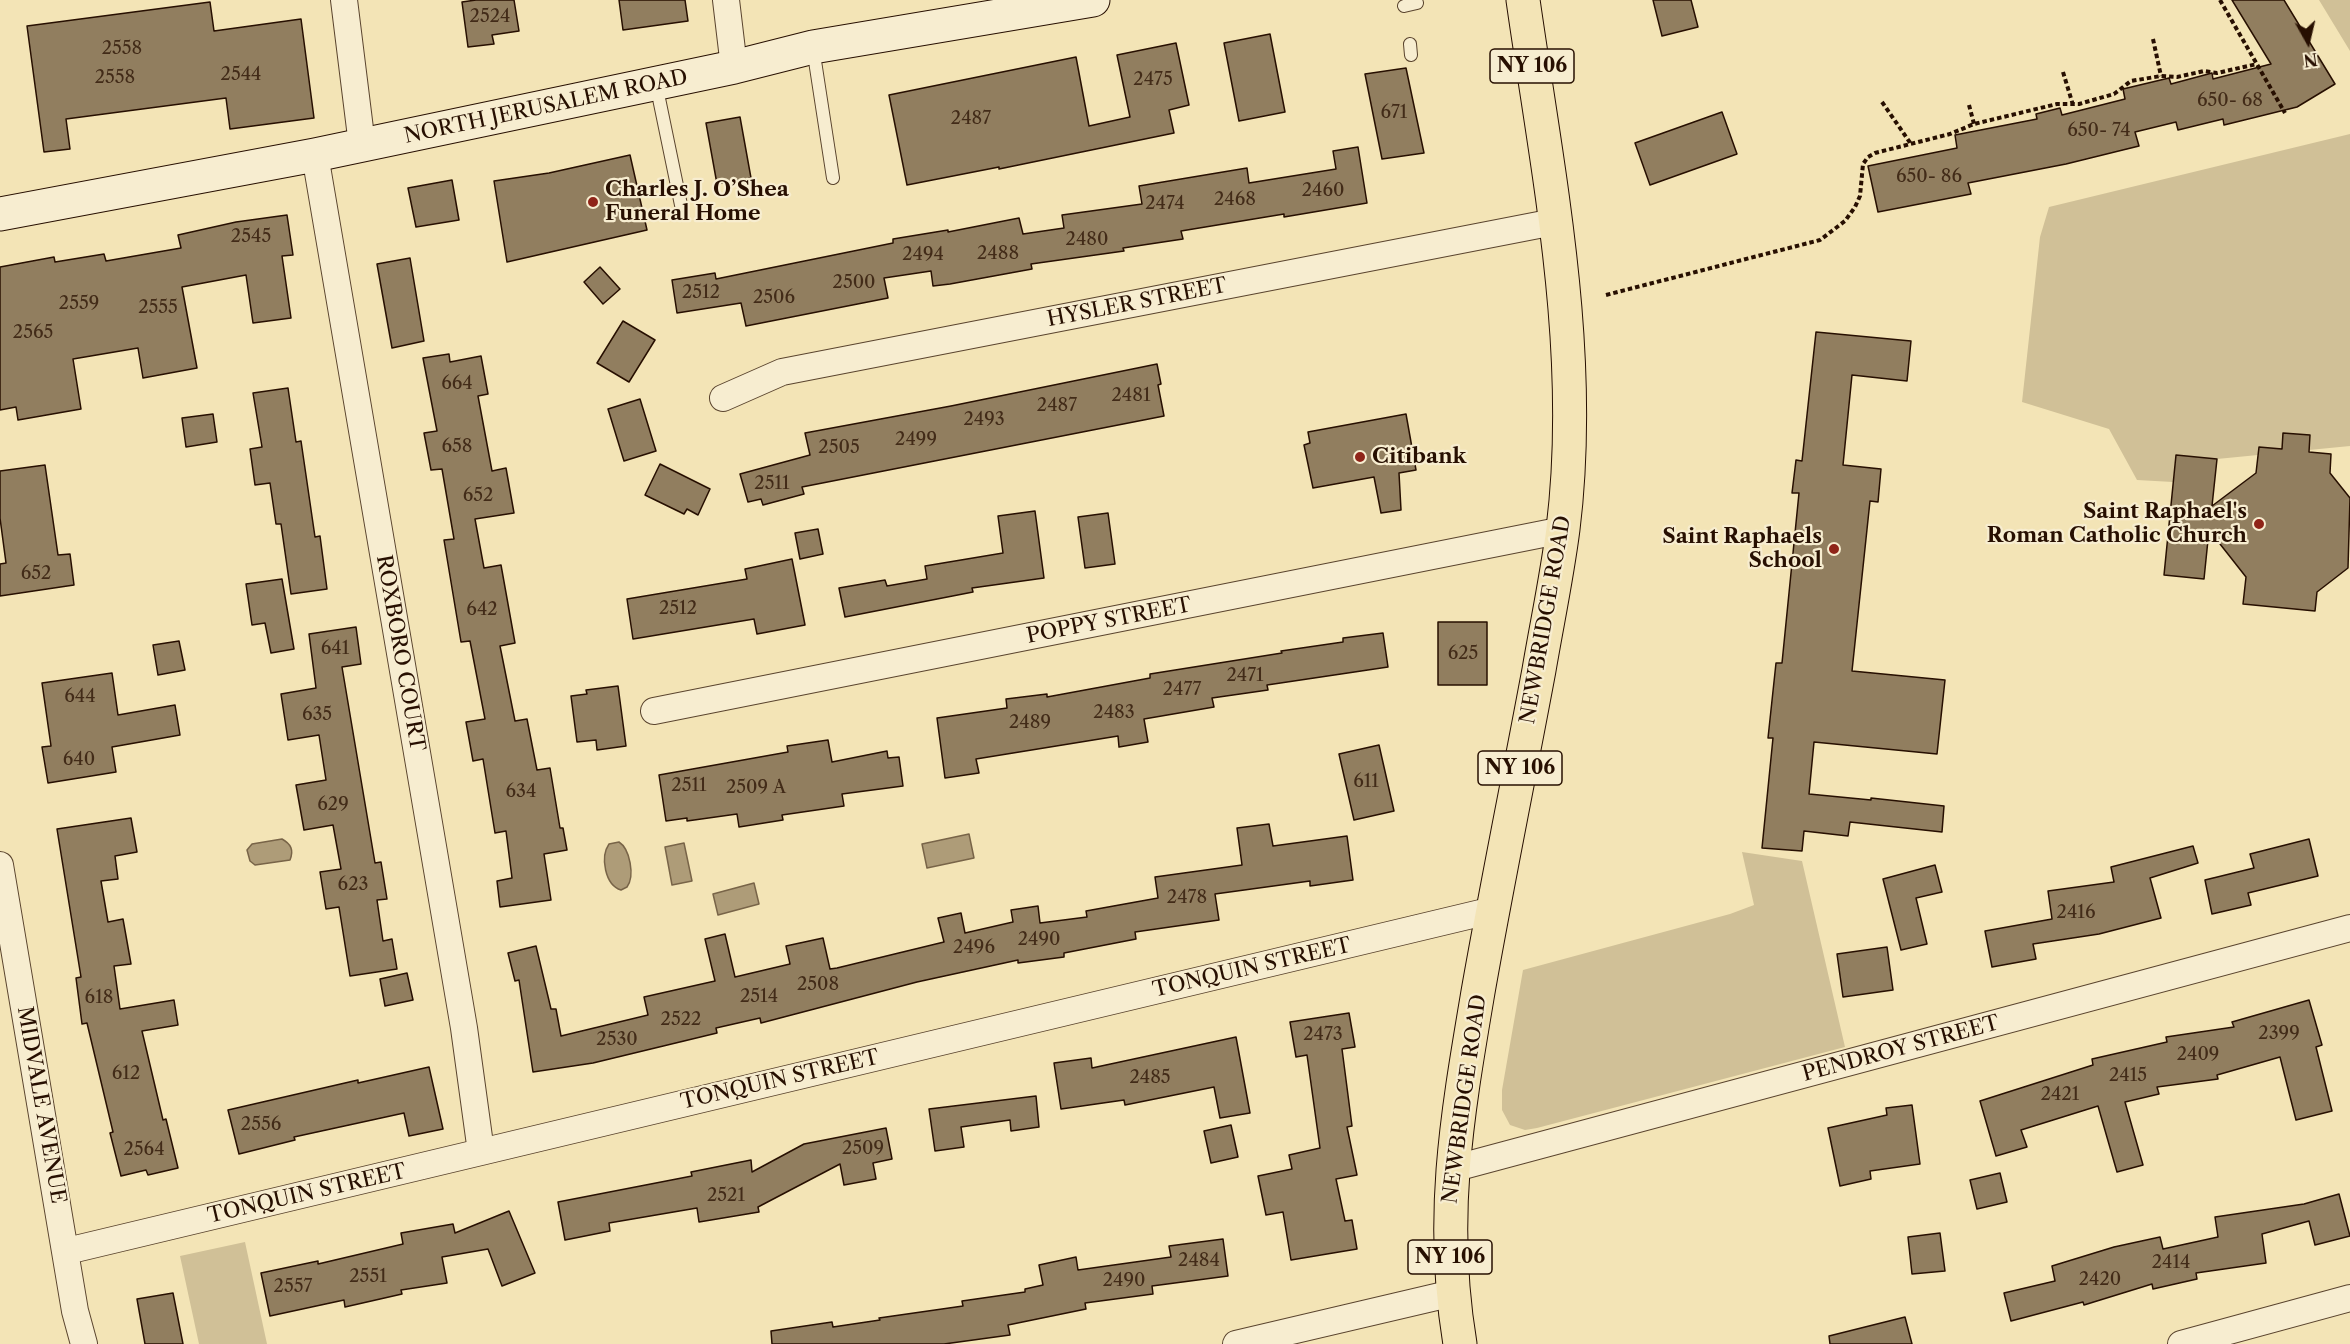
<!DOCTYPE html>
<meta charset="utf-8">
<style>
body{margin:0}
#map{position:relative;width:2350px;height:1344px;overflow:hidden;background:#f3e4b6;font-family:"Libre Caslon Text",serif}
canvas{display:block}
.north{position:absolute;left:2278px;top:12px;width:60px;height:60px;-webkit-text-stroke:4px #f7edd0;paint-order:stroke;rotate:172deg;font-size:16px;font-weight:700;line-height:24px;text-align:center;color:#270f01}
.north::after{content:'';display:block;margin:auto;width:21px;height:27px;background:#270f01;clip-path:polygon(50% 0,100% 100%,50% 72%,0 100%)}
</style>
<div id="map">
<canvas width="2350" height="1344"></canvas>
<div class="north">N</div>
</div>
<script>
const ctx = document.querySelector('canvas').getContext('2d');
ctx.lineJoin = 'round';
function fillPath(path, color) {
  ctx.fillStyle = color;
  ctx.fill(path, 'evenodd');
}
function stroke(path, color, width, dash) {
  ctx.strokeStyle = color;
  ctx.lineWidth = width;
  ctx.lineCap = dash ? 'butt' : 'round';
  ctx.setLineDash(dash || []);
  ctx.stroke(path);
}
function write(font, color, halo, rows, align = 'center') {
  ctx.font = font + ' "Libre Caslon Text",serif';
  ctx.lineWidth = 4.5;
  ctx.setLineDash([]);
  ctx.textBaseline = 'middle';
  ctx.strokeStyle = halo;
  ctx.fillStyle = color;
  for (const [text, x, y, turn = 0] of rows) {
    ctx.save();
    ctx.translate(x, y);
    ctx.rotate((+turn || 0) * Math.PI / 180);
    ctx.textAlign = isNaN(turn) ? turn : align;
    if (halo) ctx.strokeText(text, 0, 0);
    ctx.fillText(text, 0, 0);
    ctx.restore();
  }
}
fillPath(new Path2D(`
 M2319 0H2350V51Z
 M2350 134V446L2217 459 2176 455 2173 482 2137 480 2109 429 2022 402 2040 237 2049 207Z
 M1742 852 1802 861 1845 1047 1537 1128 1525 1130 1510 1125 1502 1110V1090L1523 970 1730 914 1754 905Z
 M245 1242 267 1344H199L180 1256Z`), '#d0c097');
const water = new Path2D(`
 M969 834 974 858 927 868 922 844Z
 M282 839C291 844 294 850 290 860L255 865 250 861 247 850 252 844Z
 M619 842C630 849 635 876 627 887L621 890C605 885 600 857 609 844Z
 M684 843 692 881 672 885 665 847Z
 M754 883 759 904 718 915 713 894Z`);
fillPath(water, '#ae9c78');
stroke(water, '#786448', 1.5);
const building = new Path2D(`
 M476 0H514L519 31 492 35 494 44 468 47 462 2Z
 M619 0H685L688 21 623 30Z
 M1653 0H1691L1698 27 1662 36Z
 M2232 0H2284L2335 84 2297 107 2224 125 2223 119 2178 130 2176 122 2135 132 2139 146 2066 164 1968 183 1971 194 1878 212 1868 166 1957 148 1955 135 2037 119 2036 114 2060 108 2062 115 2125 99 2123 89 2169 78 2171 84 2212 73 2213 79 2271 64Z
 M210 2 214 31 301 19 314 118 230 129 226 98 66 119 70 149 44 152 27 26Z
 M1270 34 1285 112 1239 121 1224 43Z
 M1176 43 1189 105 1169 110 1174 133 999 169V167L907 185 889 95 1076 57 1089 126 1130 117 1117 55Z
 M1406 68 1424 153 1382 159 1365 74Z
 M1722 112 1737 154 1650 185 1635 143Z
 M740 117 751 178 717 184 706 123Z
 M1358 147 1367 203 1284 217V214L1181 231 1183 239 1123 248 1124 251 1031 264 1032 269 950 284 933 286 931 271 884 278 888 298 746 326 741 303 677 313 672 280 715 273 716 279 893 243V239L948 230V232L1019 218 1023 234 1064 228 1062 215 1142 204 1139 186 1247 168 1249 183 1336 169 1333 151Z
 M630 155 647 230 507 262 494 181 549 173Z
 M452 180 459 220 416 227 408 188Z
 M287 215 293 255 282 256 291 318 253 323 246 275 182 287 197 368 143 378 138 348 73 359 81 409 18 420 16 407 0 410V267L54 257 55 262 104 254 106 261 181 248 178 235 236 222Z
 M410 258 424 341 392 348 377 264Z
 M600 267 620 289 603 304 584 282Z
 M623 321 655 340 629 382 597 363Z
 M1816 332 1911 341 1907 381 1852 375 1843 465 1881 469 1878 502 1870 501 1852 671 1945 680 1937 754 1814 742 1809 794 1871 800V798L1944 806 1942 832 1850 822 1848 836 1804 831 1802 851 1762 848 1773 738H1768L1776 663H1782L1799 493H1792L1796 460 1802 461Z
 M449 354 450 362 481 356 488 394 478 396 492 471 506 468 514 513 475 519 484 568 501 565 515 643 500 646 515 721 527 719 537 770 550 768 560 828H563L567 850 544 854 551 900 500 907 497 881 512 878 506 831 495 833 483 759 473 761 466 722 485 719 470 641 461 642 444 540 454 539 442 469 431 470 424 433 437 431 423 358Z
 M1157 364 1161 384 1158 385 1164 416 802 487 804 494 763 505 761 499 748 502 740 474 810 455 805 433 951 406Z
 M288 388 296 442 301 441 315 537 320 536 327 589 291 594 281 524H276L270 483 255 485 250 449 262 447 253 393Z
 M640 399 656 451 624 461 608 409Z
 M213 414 217 442 186 447 182 418Z
 M1406 414 1416 470 1399 473 1401 510 1381 513 1374 477 1313 488 1304 445 1310 443 1308 432Z
 M2283 433 2310 435 2309 452 2331 454 2330 473 2350 498 2348 568 2317 592 2315 611 2243 604 2246 577 2209 530 2204 579 2164 575 2176 455 2217 459 2212 506 2256 473 2259 447 2282 449Z
 M660 464 710 489 698 515 687 509 684 514 645 495Z
 M45 465 58 555 70 554 74 585 0 596V564L6 563 0 518V471Z
 M1035 511 1044 578 972 588 973 592 845 617 839 588 885 580 887 586 927 579 925 566 1003 553 998 516Z
 M1108 513 1115 564 1085 568 1078 517Z
 M818 529 823 554 800 559 795 533Z
 M792 559 805 625 757 634 754 619 633 639 627 599 747 579 745 569Z
 M282 579 294 649 271 653 265 623 252 625 246 584Z
 M1438 622H1487V685H1438Z
 M356 627 361 664 342 667 375 863 381 862 387 899 377 900 383 941 392 939 397 969 350 976 339 907 326 909 320 872 341 869 333 825 304 830 296 785 326 780 319 735 288 740 281 694 316 688 309 634Z
 M1383 633 1388 667 1267 685 1268 690 1212 698 1214 707 1144 719 1148 742 1119 747 1118 736 976 759 979 773 945 778 937 718 1007 708 1006 699 1047 694V697L1150 678V674L1282 653 1281 651 1343 642V638Z
 M179 641 185 670 158 675 153 645Z
 M112 673 118 715 175 705 180 735 112 747 116 772 48 783 42 747 51 746 42 683Z
 M618 686 626 746 597 750 596 740 577 742 571 696 587 694 586 690Z
 M828 740 832 762 887 751 888 758 899 757 903 786 842 794 844 806 782 815 783 820 739 827 737 814 687 821V818L666 821 659 775 788 752 787 746Z
 M1379 745 1394 811 1354 820 1339 754Z
 M131 818 137 852 115 856 118 879 101 881 108 922 123 919 131 964 114 966 120 1009 174 1000 178 1025 142 1031 163 1120 166 1119 178 1168 148 1175 146 1170 121 1176 110 1133 113 1132 87 1023 82 1024 76 978 81 977 57 829Z
 M1269 824 1273 846 1347 836 1353 880 1310 886V881L1215 894 1219 920 1135 932 1136 939 1064 953V957L1018 963V960L917 982 761 1023 760 1018 716 1028 717 1033 593 1063 533 1072 519 980 515 981 508 953 536 946 551 1009H556L561 1036 648 1015 644 997 715 981 705 939 725 934 735 977 790 964 786 946 823 938 830 969 837 968 944 942 938 918 961 913 965 933 1013 922 1011 910 1038 906 1040 923 1087 917 1086 911 1158 898 1155 877 1242 865 1237 828Z
 M2309 839 2318 876 2248 893 2251 905 2212 914 2205 880 2254 868 2250 854Z
 M2193 846 2198 863 2150 878 2161 918 2099 934 2033 944 2036 959 1992 967 1985 931 2052 919 2048 891 2114 882 2111 867Z
 M1935 865 1942 892 1916 898 1927 944 1901 950 1883 879Z
 M1887 947 1893 990 1843 997 1837 954Z
 M407 973 413 1000 385 1006 380 979Z
 M2309 1000 2322 1045 2316 1047 2332 1111 2296 1120 2280 1057 2217 1075 2218 1079 2157 1087 2159 1094 2125 1102 2143 1165 2117 1172 2098 1106 2021 1130 2027 1147 1996 1156 1980 1101 2093 1065 2092 1059 2167 1042 2166 1037 2234 1027 2232 1022Z
 M1349 1013 1355 1047 1342 1049 1352 1126 1347 1127 1357 1175 1336 1179 1345 1221 1352 1220 1357 1249 1291 1260 1283 1212 1266 1215 1258 1176 1292 1169 1289 1155 1320 1148 1307 1055 1296 1057 1290 1022Z
 M1236 1037 1250 1113 1220 1118 1214 1087 1125 1105 1124 1100 1061 1109 1054 1063 1091 1058 1092 1068Z
 M429 1067 443 1129 409 1136 404 1113 294 1137 295 1140 239 1154 228 1110 358 1080V1083Z
 M1036 1096 1039 1127 1011 1131 1010 1120 961 1127 964 1147 935 1151 929 1109Z
 M1912 1105 1920 1164 1870 1171 1871 1179 1840 1186 1828 1128 1887 1115 1886 1108Z
 M1231 1125 1238 1157 1211 1163 1204 1131Z
 M886 1128 892 1159 873 1163 876 1179 844 1185 840 1164 758 1207 759 1212 699 1222 697 1208 609 1223 610 1231 565 1240 558 1202 692 1176 691 1172 751 1160 752 1172 804 1144Z
 M2000 1173 2007 1202 1977 1209 1970 1180Z
 M2339 1194 2350 1236 2315 1245 2309 1221 2262 1234 2266 1263 2196 1273 2197 1279 2153 1289 2152 1284 2084 1305 2083 1302 2011 1321 2004 1293 2055 1281 2052 1266 2114 1247 2160 1237 2163 1249 2218 1237 2215 1217 2304 1204Z
 M509 1211 535 1273 502 1286 488 1249 442 1257 447 1283 401 1290 402 1294 345 1307 344 1300 270 1316 261 1273 318 1261V1264L403 1244 401 1233 453 1224 455 1233Z
 M1940 1233 1945 1271 1912 1274 1908 1237Z
 M1223 1239 1228 1276 1152 1286 1153 1294 1085 1303 1086 1309 1008 1325 1010 1335 944 1344H772L771 1331 832 1322 833 1327 880 1320 879 1318 963 1306 962 1301 1025 1292V1289L1043 1285 1039 1265 1076 1257 1078 1270 1171 1257 1169 1246Z
 M173 1293 183 1344H145L137 1299Z
 M1905 1317 1912 1344H1830L1829 1336Z`);
fillPath(building, '#917e5f');
stroke(building, '#270f01', 1.5);
const service = new Path2D(`
 M1404 6 1417 3
 M1410 44 1411 55
 M813 48 833 178
 M656 84 681 205`);
const minor = new Path2D(`
 M344 0 362 145
 M726 0 734 67
 M315 155 464 1028 481 1152
 M723 398 782 372 1554 222
 M654 711 1563 530
 M0 865 75 1311 84 1344
 M1452 1169 2350 928
 M67 1251 1493 910
 M1236 1344 1453 1293
 M2181 1344 2350 1298`);
const secondary = new Path2D(`
 M0 214 315 155 734 67 813 47 1093 0`);
const primary = new Path2D(`
 M1460 1344C1439 1218 1457 1116 1478 992 1497 884 1519 777 1539 670 1547 623 1557 576 1563 529 1585 352 1548 175 1523 0`);
stroke(service, '#5a442e', 14);
stroke(minor, '#5a442e', 28);
stroke(secondary, '#270f01', 35);
stroke(primary, '#270f01', 35);
stroke(new Path2D(`
 M2220 0 2285 113
 M2153 39 2161 76
 M2063 72 2073 105
 M1882 102 1911 144
 M1969 105 1974 124
 M1606 295 1820 240 1845 221 1855 207 1860 196 1863 164 1868 157 1875 153 1950 134 1974 124 2057 104H2079L2114 94 2131 81 2161 76 2177 77 2204 71 2217 73 2257 64`), '#270f01', 4, [4.5, 3]);
stroke(service, '#f7edd0', 12);
stroke(minor, '#f7edd0', 26);
stroke(secondary, '#f7edd0', 33);
stroke(primary, '#f3e4b6', 33);
for (const [x, y, r, color] of [
 [593,202,6,"#8f2418"],
 [1360,457,6,"#8f2418"],
 [2259,524,6,"#8f2418"],
 [1834,549,6,"#8f2418"]
]) {
  const dot = new Path2D();
  dot.arc(x, y, r, 0, 2 * Math.PI);
  ctx.fillStyle = color;
  ctx.fill(dot);
  stroke(dot, '#f7edd0', 2);
}
write('18px', '#422b18', null, [
 ["2524",490,17],
 ["2558",122,49],
 ["2544",241,75],
 ["2558",115,78],
 ["2475",1153,80],
 ["650- 68",2230,101],
 ["671",1394,113],
 ["2487",971,119],
 ["650- 74",2099,131],
 ["650- 86",1929,177],
 ["2460",1323,191],
 ["2468",1235,200],
 ["2474",1165,204],
 ["2545",251,237],
 ["2480",1087,240],
 ["2488",998,254],
 ["2494",923,255],
 ["2500",854,283],
 ["2512",701,293],
 ["2506",774,298],
 ["2559",79,304],
 ["2555",158,308],
 ["2565",33,333],
 ["664",457,384],
 ["2481",1131,396],
 ["2487",1057,406],
 ["2493",984,420],
 ["2499",916,440],
 ["658",457,447],
 ["2505",839,448],
 ["2511",772,484],
 ["652",478,496],
 ["652",36,574],
 ["2512",678,609],
 ["642",482,610],
 ["641",335,649],
 ["625",1463,654],
 ["2471",1245,676],
 ["2477",1182,690],
 ["644",80,697],
 ["2483",1114,713],
 ["635",317,715],
 ["2489",1030,723],
 ["640",79,760],
 ["611",1366,782],
 ["2511",689,786],
 ["2509 A",756,788],
 ["634",521,792],
 ["629",333,805],
 ["623",353,885],
 ["2478",1187,898],
 ["2416",2076,913],
 ["2490",1039,940],
 ["2496",974,948],
 ["2508",818,985],
 ["2514",759,997],
 ["618",99,998],
 ["2522",681,1020],
 ["2399",2279,1034],
 ["2473",1323,1035],
 ["2530",617,1040],
 ["2409",2198,1055],
 ["612",126,1074],
 ["2415",2128,1076],
 ["2485",1150,1078],
 ["2421",2060,1095],
 ["2556",261,1125],
 ["2509",863,1149],
 ["2564",144,1150],
 ["2521",726,1196],
 ["2484",1199,1261],
 ["2414",2171,1263],
 ["2551",368,1277],
 ["2420",2100,1280],
 ["2490",1124,1281],
 ["2557",293,1287]
]);
for (const [x, y, w] of [
 [1532,66,84],
 [1520,768,84],
 [1450,1257,84]
]) {
  const box = new Path2D();
  box.roundRect(x - w / 2, y - 17, w, 34, 4.5);
  ctx.fillStyle = '#f7edd0';
  ctx.fill(box);
  stroke(box, '#270f01', 1.5);
}
write('bold 20px', '#270f01', null, [
 ["NY 106",1532,66],
 ["NY 106",1520,768],
 ["NY 106",1450,1257]
]);
write('21px', '#270f01', '#f7edd0', [
 ["NORTH JERUSALEM ROAD",546,107,-12],
 ["HYSLER STREET",1137,303,-11],
 ["NEWBRIDGE ROAD",1546,620,-80],
 ["POPPY STREET",1109,621,-11],
 ["ROXBORO COURT",400,653,80],
 ["TONQUIN STREET",1252,968,-13],
 ["PENDROY STREET",1901,1049,-15],
 ["TONQUIN STREET",780,1080,-13],
 ["NEWBRIDGE ROAD",1465,1099,-82],
 ["MIDVALE AVENUE",41,1105,80],
 ["TONQUIN STREET",307,1194,-13]
]);
write('bold 21px', '#270f01', '#f7edd0', [
 ["Charles J. O’Shea",605,190],
 ["Funeral Home",605,214],
 ["Citibank",1372,457],
 ["Saint Raphael's",2247,512,"right"],
 ["Roman Catholic Church",2247,536,"right"],
 ["Saint Raphaels",1822,537,"right"],
 ["School",1822,561,"right"]
], 'left');
</script>
